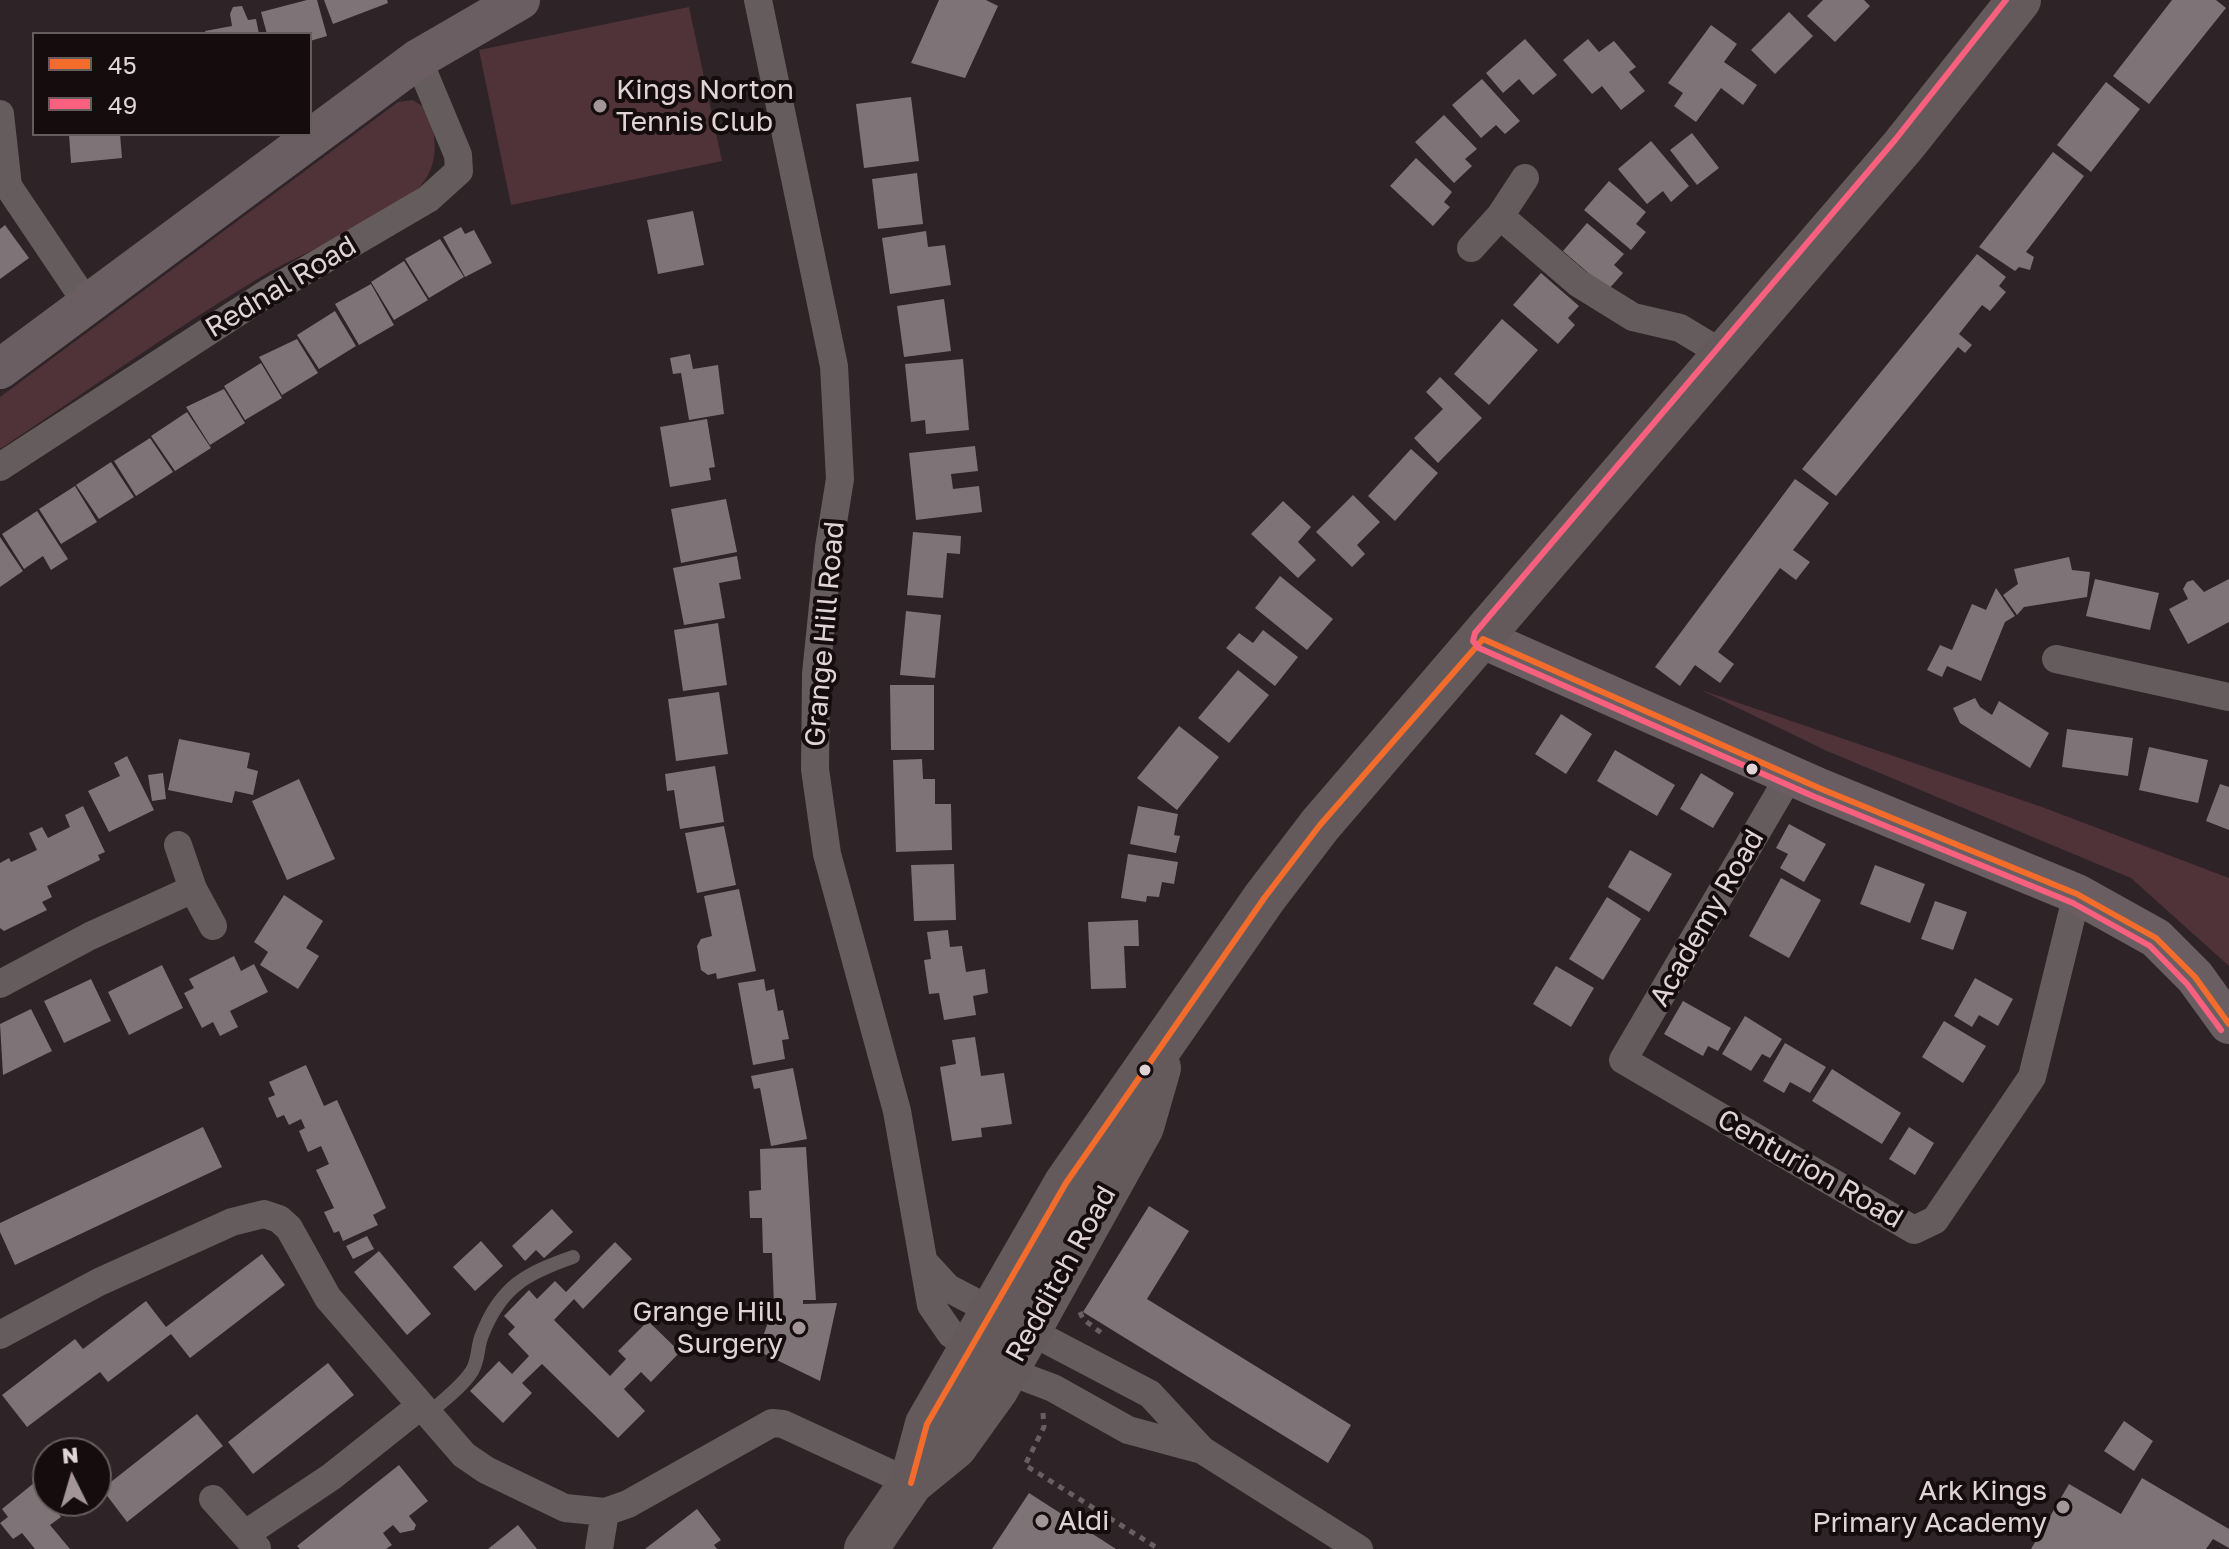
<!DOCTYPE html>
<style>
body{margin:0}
#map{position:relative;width:2229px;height:1549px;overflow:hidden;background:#2e2326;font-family:"Golos Text",sans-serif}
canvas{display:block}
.legend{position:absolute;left:32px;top:32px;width:280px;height:104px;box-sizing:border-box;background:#140c0d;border:2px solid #665c5d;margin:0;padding:10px 14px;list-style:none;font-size:24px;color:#e1d4d6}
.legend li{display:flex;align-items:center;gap:16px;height:40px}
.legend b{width:40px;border:2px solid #665c5d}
.north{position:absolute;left:32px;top:1437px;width:80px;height:80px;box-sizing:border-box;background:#140c0d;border:2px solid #665c5d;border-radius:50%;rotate:355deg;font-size:22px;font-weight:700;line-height:32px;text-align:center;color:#e1d4d6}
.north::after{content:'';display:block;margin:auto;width:28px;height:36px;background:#a29698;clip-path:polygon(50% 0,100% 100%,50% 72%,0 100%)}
</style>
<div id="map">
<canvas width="2229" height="1549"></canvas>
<ul class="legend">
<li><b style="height:10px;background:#f36c2b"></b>45</li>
<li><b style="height:10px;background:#f8607d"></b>49</li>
</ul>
<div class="north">N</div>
</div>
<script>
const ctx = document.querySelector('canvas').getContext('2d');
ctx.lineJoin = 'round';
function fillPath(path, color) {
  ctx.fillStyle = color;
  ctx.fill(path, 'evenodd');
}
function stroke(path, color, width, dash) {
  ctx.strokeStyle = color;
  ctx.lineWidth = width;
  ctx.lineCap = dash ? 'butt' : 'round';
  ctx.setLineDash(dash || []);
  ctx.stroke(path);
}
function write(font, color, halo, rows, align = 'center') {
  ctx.font = font + ' "Golos Text",sans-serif';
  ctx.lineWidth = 8;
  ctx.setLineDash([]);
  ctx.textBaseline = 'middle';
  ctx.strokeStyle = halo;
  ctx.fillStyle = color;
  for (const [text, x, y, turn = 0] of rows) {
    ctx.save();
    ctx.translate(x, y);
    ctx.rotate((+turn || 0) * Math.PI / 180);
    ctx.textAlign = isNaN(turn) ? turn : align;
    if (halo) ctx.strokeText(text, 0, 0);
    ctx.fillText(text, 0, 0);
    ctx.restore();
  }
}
fillPath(new Path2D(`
 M689 7 722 161 511 205 479 50Z
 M413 100 428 110C437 139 440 165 418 189 387 221 301 252 259 278 171 331 86 392 0 449V397L398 102Z
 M1701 690 2042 807 2229 878V966L2131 878 1827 751Z`), '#503338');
fillPath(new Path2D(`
 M307 0H317L327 36 310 41V34H267L261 12Z
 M324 0H387L388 3 333 24Z
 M939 0H986L998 6 965 78 911 63Z
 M1823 0H1864L1870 6 1835 42 1807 16Z
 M2172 0H2216L2226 8 2149 104 2113 76Z
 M242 6 248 20 256 19 259 34H206L205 31 232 26 230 14 233 7Z
 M1789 12 1813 36 1775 74 1751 50Z
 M1711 25 1737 44 1724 62 1757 85 1743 105 1721 88 1696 122 1674 106 1683 93 1668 83Z
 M1525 39 1557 75 1533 95 1519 79 1503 93 1486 73Z
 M1588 39 1599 52 1614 41 1636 67 1629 72 1645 91 1621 110 1602 86 1592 94 1563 60Z
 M1482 79 1520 121 1505 134 1496 125 1481 138 1452 105Z
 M2106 82 2140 109 2091 172 2057 145Z
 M911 97 919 161 864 168 856 104Z
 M1444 115 1477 149 1465 159 1472 166 1454 183 1415 142Z
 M1692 133 1719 168 1697 185 1670 150Z
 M69 134H120L122 158 71 163Z
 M1651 141 1689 186 1671 202 1663 191 1647 204 1618 169Z
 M2053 152 2084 176 2026 252 2034 257 2030 270 2019 267 2015 271 1979 247Z
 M1416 158 1452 192 1444 202 1450 207 1433 226 1390 186Z
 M917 173 923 224 878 229 872 179Z
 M1609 181 1646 212 1636 224 1646 232 1631 250 1584 210Z
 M693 211 704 265 658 274 647 220Z
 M1587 223 1624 254 1614 265 1623 273 1608 290 1563 251Z
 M5 225 29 258 0 279V229Z
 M461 227 465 234 474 230 492 263 465 277 443 237Z
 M926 231 928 247 945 245 951 285 890 294 882 238Z
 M440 239 464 277 429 298 405 259Z
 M1977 254 2006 277 1999 286 2006 292 1990 311 1982 305 1959 334 1972 345 1965 353 1958 347 1836 496 1802 469Z
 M404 261 428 300 394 320 371 282Z
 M1541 273 1579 306 1568 318 1575 325 1558 344 1513 305Z
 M371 284 394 325 359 345 335 304Z
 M944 299 951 351 904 357 897 306Z
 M335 311 356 346 319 369 297 335Z
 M1502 319 1538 350 1489 405 1454 374Z
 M297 339 318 373 282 395 259 357Z
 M690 354 693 369 718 365 724 414 689 420 681 373 673 374 670 358Z
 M963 359 969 430 926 434 925 420 911 422 905 364Z
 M261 363 282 398 245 420 224 386Z
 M1440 377 1482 418 1438 463 1414 438 1443 409 1426 392Z
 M224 389 245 423 210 445 186 407Z
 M187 412 211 448 175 471 151 436Z
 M707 419 715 467 709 468 711 480 670 487 660 427Z
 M150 438 173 472 136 496 114 461Z
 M975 446 978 471 951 474 953 489 979 486 982 512 916 520 909 453Z
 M1411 449 1438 473 1395 521 1368 496Z
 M111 462 134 497 99 519 76 485Z
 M1795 479 1829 503 1793 550 1810 562 1796 580 1780 568 1718 652 1734 664 1720 683 1695 665 1680 686 1655 667Z
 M75 486 97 522 61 544 39 509Z
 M1353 495 1380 522 1357 545 1365 554 1352 567 1316 532Z
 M726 499 737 552 681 563 671 509Z
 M1283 501 1311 527 1298 542 1316 560 1298 578 1251 534Z
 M37 511 68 559 51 570 43 556 24 569 2 534Z
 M913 532 961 536 960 554 947 553 943 598 907 595Z
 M0 537 23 571 0 587Z
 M737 556 741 579 719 583 725 618 684 625 673 568Z
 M2069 557 2072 570 2090 572 2087 597 2024 607 2017 615 2003 595 2018 584 2014 569Z
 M1280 576 1333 619 1307 650 1255 608Z
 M2095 579 2159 593 2150 630 2086 616Z
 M2229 579V622L2188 644 2169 609 2188 599 2183 589 2187 582 2193 580 2204 592Z
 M1996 588 2015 616 2005 622 1981 681 1947 666 1942 677 1927 670 1940 645 1952 650 1972 604 1986 610Z
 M906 611 941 615 935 678 900 675Z
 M718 623 727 685 683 691 674 630Z
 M1263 630 1298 657 1275 686 1226 648 1239 633 1253 643Z
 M1238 670 1269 695 1229 743 1198 718Z
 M890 685H934V750H891Z
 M719 692 728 754 676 761 668 699Z
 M1975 698 1980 707 1992 715 1999 701 2049 733 2030 768 1960 723 1953 708Z
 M1561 714 1592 734 1566 774 1535 754Z
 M1179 726 1219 757 1177 810 1137 778Z
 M2067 729 2133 738 2128 776 2062 767Z
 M179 739 250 753 247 768 258 771 253 795 235 791 232 803 168 790Z
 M2149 747 2208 760 2198 803 2139 790Z
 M1615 750 1675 785 1657 816 1597 781Z
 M127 756 154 810 109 832 88 791 120 776 114 763Z
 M922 759 923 779H935V804H951L952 850 896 852 893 760Z
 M715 766 724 822 680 829 674 790 667 791 665 774Z
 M163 773 166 799 152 801 148 775Z
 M1701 773 1734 793 1713 828 1680 809Z
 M299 779 335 859 287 880 252 801Z
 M2220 784 2229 787V830L2206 821Z
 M83 806 105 852 98 855 100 860 47 886 52 897 42 902 47 910 4 931 0 928V863L9 858 11 862 37 850 29 833 42 827 48 838 70 827 65 815Z
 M1138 806 1178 814 1174 835 1180 836 1176 853 1130 844Z
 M1789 824 1826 844 1804 882 1780 868 1788 854 1776 848Z
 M724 826 736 885 697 893 685 833Z
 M1630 850 1672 874 1649 912 1608 887Z
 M1128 854 1178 862 1174 884 1162 882 1159 897 1147 896 1146 902 1121 898Z
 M954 864 956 920 914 921 911 865Z
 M1875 865 1925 884 1910 923 1860 904Z
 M1781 878 1821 900 1789 958 1749 936Z
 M739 889 756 971 717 979 716 973 708 975 701 970 697 946 701 939 712 936 704 896Z
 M284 895 323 921 306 948 319 956 298 989 260 965 268 952 254 942Z
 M1607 897 1641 919 1603 980 1569 959Z
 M1935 901 1967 912 1953 950 1921 939Z
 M1138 920 1139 946H1124L1126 988 1091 989 1088 922Z
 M948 930 950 947 962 946 966 972 985 969 988 993 973 996 976 1015 944 1020 939 993 929 994 924 960 931 959 927 932Z
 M234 956 241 971 254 964 268 992 230 1011 238 1027 220 1036 213 1022 202 1028 184 993 194 988 189 979Z
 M162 965 183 1008 129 1035 108 992Z
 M1556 966 1594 988 1571 1027 1533 1004Z
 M1975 978 2013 999 1998 1026 1979 1015 1972 1027 1954 1016Z
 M91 979 111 1021 64 1043 44 1001Z
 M764 979 766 991 774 989 778 1011 783 1010 789 1039 782 1040 785 1059 753 1065 738 983Z
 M1683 1001 1731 1028 1718 1051 1708 1046 1703 1056 1664 1034Z
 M31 1009 52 1051 3 1075 0 1024Z
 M1745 1016 1782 1039 1770 1058 1762 1054 1751 1071 1722 1054Z
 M1944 1021 1986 1046 1963 1083 1922 1057Z
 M975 1037 981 1076 1004 1073 1012 1124 981 1128 982 1137 952 1141 940 1067 956 1064 952 1040Z
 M1785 1043 1826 1067 1810 1093 1790 1082 1784 1093 1763 1081Z
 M306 1065 324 1106 337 1100 386 1208 373 1215 378 1225 343 1241 339 1231 334 1233 324 1212 334 1208 316 1170 329 1164 321 1146 308 1152 299 1131 305 1128 301 1119 289 1125 284 1115 277 1118 268 1098 275 1095 269 1082Z
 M793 1068 807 1139 771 1146 760 1088 754 1089 751 1076Z
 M1832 1069 1901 1113 1882 1144 1812 1101Z
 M203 1127 222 1167 15 1265 0 1232V1223Z
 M1909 1127 1934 1143 1915 1175 1889 1159Z
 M806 1147 816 1300H803V1304L837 1303 820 1381 758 1351 774 1305 772 1253H763L762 1218H750L749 1191 761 1190 760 1149Z
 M1149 1206 1189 1231 1147 1299 1351 1425 1328 1463 1083 1312Z
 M552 1209 573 1232 544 1258 536 1250 525 1261 512 1246Z
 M367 1236 374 1249 353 1259 346 1246Z
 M481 1241 503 1266 475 1291 453 1267Z
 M615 1242 632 1259 583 1309 574 1299 554 1320 610 1376 626 1359 618 1351 648 1321 680 1352 651 1382 641 1372 624 1389 645 1411 618 1438 542 1364 522 1383 532 1393 503 1423 470 1391 499 1361 512 1374 529 1356 508 1334 515 1327 504 1316 529 1290 537 1299 555 1281 566 1292Z
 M379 1251 431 1314 407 1335 354 1272Z
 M262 1254 285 1285 190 1358 171 1334 108 1382 100 1372 27 1427 2 1395 75 1339 83 1349 146 1301 166 1327Z
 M328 1363 354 1395 253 1474 228 1442Z
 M197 1414 223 1446 127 1522 102 1489Z
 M2124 1421 2153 1441 2134 1471 2104 1451Z
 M399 1465 428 1501 409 1516 416 1525 414 1530 400 1533 393 1525 383 1533 392 1545 386 1549H300L297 1546Z
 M2142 1478 2229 1529V1548L2213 1539 2206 1549H2031L2069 1484 2121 1514Z
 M34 1483 61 1517 50 1525 70 1549H35L22 1533 13 1539 0 1523 8 1517 2 1509Z
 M1029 1493 1116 1549H992Z
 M697 1509 721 1540 714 1545 717 1549H645Z
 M518 1525 537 1549H488Z`), '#7e7477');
stroke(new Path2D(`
 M1080 1312 1083 1319 1104 1335
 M1043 1413 1044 1427 1025 1465 1159 1549`), '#675f61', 5, [6, 6]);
stroke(new Path2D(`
 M427 1415C441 1402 462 1387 472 1371 479 1360 477 1346 482 1335 501 1286 527 1273 573 1257`), '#655c5e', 14);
stroke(new Path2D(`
 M758 0 834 366 840 479 829 547 816 674 815 769 827 854 897 1111 931 1305 951 1334 1008 1371 1053 1388 1128 1430 1202 1450 1359 1549
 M0 114 8 186 88 305
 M1500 216 1578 283 1633 317 1680 328 1723 354
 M1471 248 1500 216 1525 178
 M0 467 269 292 428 199 459 171 458 155 418 59
 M2056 659 2229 697
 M1790 775 1623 1060 1914 1230 1935 1220 2032 1077 2077 894
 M178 845 193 889 213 926
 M0 984 90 936 193 889
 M925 1263 948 1288 1150 1394 1202 1450
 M0 1335 99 1282 232 1222 264 1214 279 1219 289 1228 328 1298 464 1455 486 1470 565 1508 605 1512 628 1504 772 1423 783 1424 911 1483
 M213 1499 257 1548
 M247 1533 331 1477 419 1407
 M599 1549 605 1512`), '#655c5e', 28);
stroke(new Path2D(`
 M0 369 418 59 520 0
 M1483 639 1819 788 2077 894 2156 938 2195 977 2229 1024`), '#6a5e62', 40);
stroke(new Path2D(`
 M911 1483 927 1424 1066 1183 1265 897 1320 825 1903 146 2019 0
 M866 1549 911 1483 955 1447 996 1390 1142 1127 1159 1068`), '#645a5c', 44);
stroke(new Path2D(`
 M911 1483 927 1424 1066 1183 1265 897 1320 825 1483 639 1819 788 2077 894 2156 938 2195 977 2229 1024`), '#f36c2b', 6);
stroke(new Path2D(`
 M2006 0 1895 140 1475 633 1473 641 1479 648 1815 797 2073 903 2150 946 2187 984 2221 1030`), '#f8607d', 6);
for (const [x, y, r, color] of [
 [600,106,8,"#a29698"],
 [1752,769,7,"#e1d4d6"],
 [1145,1070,7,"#e1d4d6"],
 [799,1328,8,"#a29698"],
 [2063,1507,8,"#a29698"],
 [1042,1521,8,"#a29698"]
]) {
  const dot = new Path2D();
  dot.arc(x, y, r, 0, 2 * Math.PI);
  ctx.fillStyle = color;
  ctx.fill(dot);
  stroke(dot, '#140c0d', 3);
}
write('28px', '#e1d4d6', '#140c0d', [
 ["Kings Norton",616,90],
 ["Tennis Club",616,122],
 ["Grange Hill",783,1312,"right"],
 ["Surgery",783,1344,"right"],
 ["Ark Kings",2047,1491,"right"],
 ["Primary Academy",2047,1523,"right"],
 ["Aldi",1058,1521]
], 'left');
write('28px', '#e1d4d6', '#140c0d', [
 ["Rednal Road",281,287,-31],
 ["Grange Hill Road",825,634,-85],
 ["Academy Road",1707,918,-60],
 ["Centurion Road",1810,1169,30],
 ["Redditch Road",1061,1274,-61]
]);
</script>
